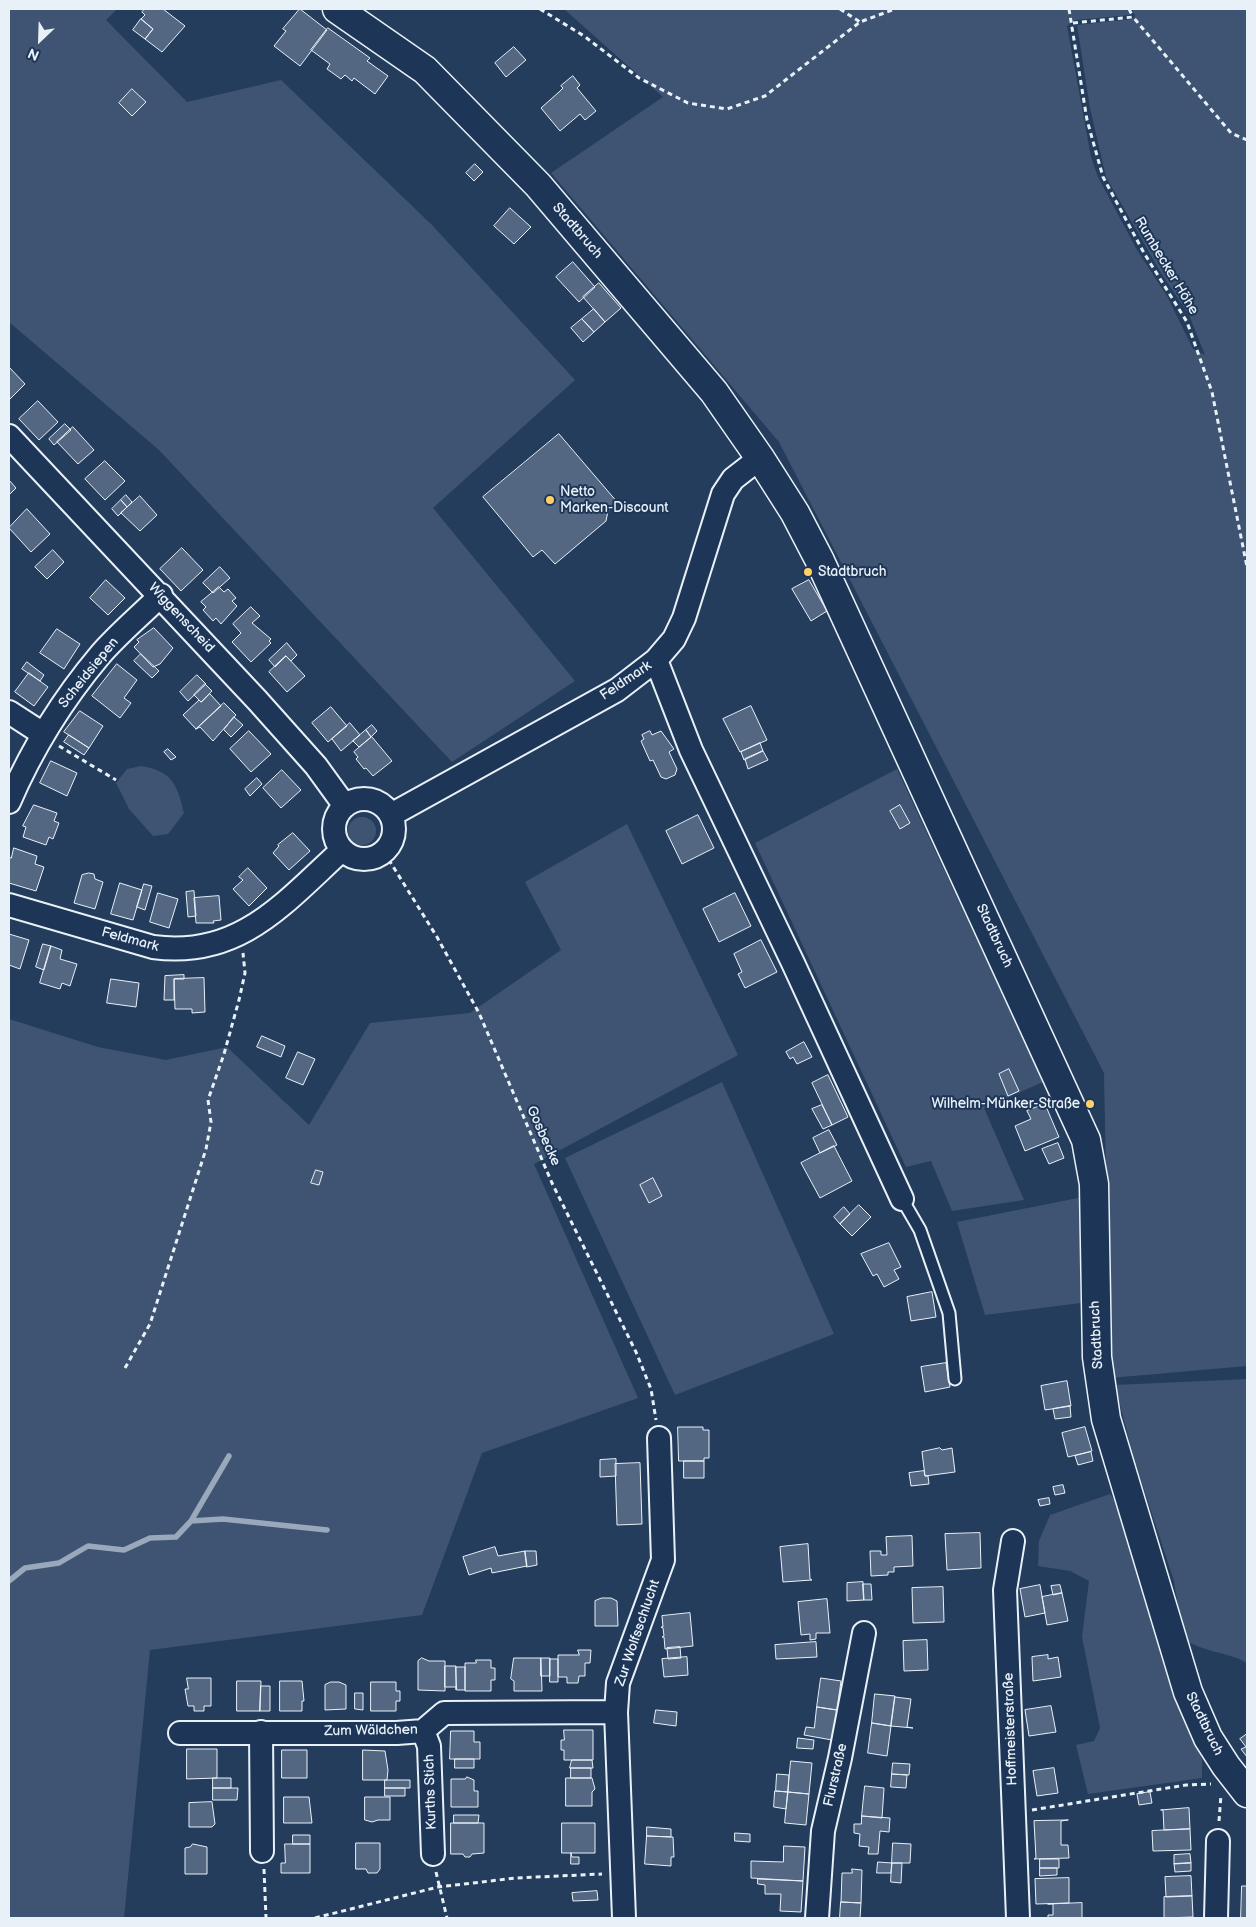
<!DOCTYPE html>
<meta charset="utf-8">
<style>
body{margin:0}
#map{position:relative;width:1256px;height:1927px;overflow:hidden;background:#253d5d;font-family:"Balsamiq Sans",sans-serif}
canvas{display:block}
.frame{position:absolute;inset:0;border:10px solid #e8f1f8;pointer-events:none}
.north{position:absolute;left:15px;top:15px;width:50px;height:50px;-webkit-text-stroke:4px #1d3557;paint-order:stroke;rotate:204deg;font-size:14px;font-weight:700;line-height:20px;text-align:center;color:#e8f1f8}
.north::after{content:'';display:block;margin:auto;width:18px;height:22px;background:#e8f1f8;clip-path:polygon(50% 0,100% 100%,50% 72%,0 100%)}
</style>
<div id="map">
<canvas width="1256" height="1927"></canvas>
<div class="frame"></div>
<div class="north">N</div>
</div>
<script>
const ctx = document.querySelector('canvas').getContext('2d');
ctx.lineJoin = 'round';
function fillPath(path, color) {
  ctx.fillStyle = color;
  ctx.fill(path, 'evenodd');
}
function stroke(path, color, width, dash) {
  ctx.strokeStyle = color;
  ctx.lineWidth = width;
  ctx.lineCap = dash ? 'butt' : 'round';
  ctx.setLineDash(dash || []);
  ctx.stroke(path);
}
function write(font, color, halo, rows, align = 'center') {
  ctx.font = font + ' "Balsamiq Sans",sans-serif';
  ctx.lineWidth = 4;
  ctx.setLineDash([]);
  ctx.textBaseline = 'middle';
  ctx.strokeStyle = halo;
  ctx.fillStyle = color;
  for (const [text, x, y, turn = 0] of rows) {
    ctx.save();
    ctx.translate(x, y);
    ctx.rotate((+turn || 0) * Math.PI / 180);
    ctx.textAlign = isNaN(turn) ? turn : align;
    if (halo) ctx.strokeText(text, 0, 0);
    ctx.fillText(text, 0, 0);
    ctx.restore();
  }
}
fillPath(new Path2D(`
 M9 9H117L106 20 187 102 281 80 432 225 575 380 433 508 575 681 452 762 159 450 9 322Z
 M564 9H1127L1130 15 1075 20 1067 26 1091 157 1098 177 1137 250 1167 296 1193 349 1205 355 1189 315 1161 273 1106 177 1090 108 1077 25 1132 19 1135 16 1132 9H1247V1366L1110 1378 1104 1073 779 442 551 173 663 97Z
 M141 766C172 771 177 784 184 813L168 834 153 836 129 809 116 783 127 769Z
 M897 769 1043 1082 984 1108 1024 1200 952 1211 931 1161 906 1167 755 843Z
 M348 831a14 14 0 1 1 28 0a14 14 0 1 1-28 0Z
 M627 824 738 1055 534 1164 638 1398 482 1453 422 1615 150 1650 124 1918H9V1019L98 1047 166 1060 227 1047 309 1125 370 1023 470 1013 561 950 525 882Z
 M722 1082 834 1334 675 1395 565 1158Z
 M1083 1197 1081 1303 985 1315 957 1222Z
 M1247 1379V1663C1227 1651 1202 1653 1183 1638L1174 1581 1134 1459 1115 1385Z
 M1110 1494 1119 1506 1202 1760V1778L1088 1794 1076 1745 1094 1741 1100 1728 1082 1637 1089 1581 1070 1571 1038 1566 1039 1541 1050 1515Z`), '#3e5472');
stroke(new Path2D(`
 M191 1521 229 1456
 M9 1581 25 1568 59 1563 88 1546 124 1550 150 1538 176 1537 191 1521 223 1519 327 1530`), '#99a8ba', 5.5);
const building = new Path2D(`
 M145 9H163L185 26 162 52 145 39 153 29 141 19 145 15 142 12Z
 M300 9 327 30 300 66 274 46 286 31 283 29Z
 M141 19 153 29 145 39 133 30Z
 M328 28 370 58 367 61 388 76 375 94 354 78 352 81 345 75 341 79 327 69 330 64 311 50Z
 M514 47 526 60 506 77 495 63Z
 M573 76 580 85 577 88 596 111 585 120 580 114 560 131 541 108 559 92 563 88 561 86Z
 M132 89 146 102 132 116 119 103Z
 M475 164 483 172 474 181 466 173Z
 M510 208 531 227 514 244 494 226Z
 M573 262 595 287 579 302 556 277Z
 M599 283 621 308 605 322 583 297Z
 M594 309 605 322 594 332 582 319Z
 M582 319 594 332 583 342 571 328Z
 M9 367 25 384 9 400Z
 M38 401 58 422 39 440 19 419Z
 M65 424 71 430 54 445 49 439Z
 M73 427 94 450 78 464 57 442Z
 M559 434 618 503 608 511 606 521 555 564 542 550 533 557 483 497Z
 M105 461 125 481 105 500 85 479Z
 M9 480 16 488 9 495Z
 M126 495 132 502 127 507 121 500Z
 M140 496 157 515 140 531 121 513Z
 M121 500 127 507 118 516 112 509Z
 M27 509 50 534 31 552 9 528Z
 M182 548 203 570 181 591 160 569Z
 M53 550 64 562 47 579 35 567Z
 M220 567 230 578 213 593 203 583Z
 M106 580 125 598 108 615 90 598Z
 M809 580 827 611 811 621 792 589Z
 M219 587 224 592 228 589 236 598 232 601 237 606 221 624 216 618 213 621 203 610 206 607 201 602Z
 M251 607 260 616 252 623 271 639 269 641 271 643 251 662 232 642 241 633 233 624Z
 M154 628 173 648 160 664 153 667 134 647 139 642 137 640Z
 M57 629 80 644 64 669 40 653Z
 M287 643 297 655 291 661 286 656 275 667 269 660Z
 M141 654 159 671 152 678 134 661Z
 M286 656 305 676 287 692 269 672Z
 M27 662 44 675 40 681 22 669Z
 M117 664 137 680 124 698 131 703 120 718 92 696Z
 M29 673 48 687 34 706 15 692Z
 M197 675 206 684 188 701 180 692Z
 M205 684 212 691 201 702 194 695Z
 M210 694 221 706 196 729 183 715 199 700 201 702Z
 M224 703 236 715 213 741 200 727 196 729Z
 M751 706 767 740 740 752 723 719Z
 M331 707 347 726 328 742 312 723Z
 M80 711 103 726 89 748 64 732Z
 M234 717 243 725 231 737 224 730Z
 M350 723 360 735 341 751 332 739Z
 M372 725 377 731 371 737 366 730Z
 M366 730 371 737 359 747 353 741Z
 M249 731 271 754 251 772 230 749Z
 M650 731 652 735 661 731 674 749 669 752 677 769 675 775 666 779 661 777 653 760 650 761 641 741 644 739 642 735Z
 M69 735 89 748 84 755 64 742Z
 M372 737 392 761 373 776 366 768 364 769 356 759 358 757 354 752Z
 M760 743 763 751 744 760 741 752Z
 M168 749 176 757 171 760 164 752Z
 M763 751 768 760 748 769 745 759Z
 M51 761 77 773 67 796 40 783Z
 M282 770 301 790 281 808 263 788Z
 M257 778 262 784 250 796 245 789Z
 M34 805 57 813 54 821 59 823 53 839 49 837 46 845 23 837 26 827 23 826Z
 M900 805 910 823 900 829 890 811Z
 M698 815 714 848 682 864 666 831Z
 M293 833 310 851 289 870 273 853 279 846 278 845Z
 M14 848 37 856 35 864 44 867 36 891 9 883V857L11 858Z
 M248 868 267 888 249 906 233 889 243 880 239 877Z
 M89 873 94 874 95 879 103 882 95 909 74 903 82 875Z
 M120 883 142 890 133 920 111 914Z
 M144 884 152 886 145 910 137 907Z
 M194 891 196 916 188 917 186 892Z
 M158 893 178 899 169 928 150 922Z
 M735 893 751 926 719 942 703 909Z
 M219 896 221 920 213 921 214 923H196L194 898Z
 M9 934 29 940 20 969 9 965Z
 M761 940 777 972 745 988 738 974 742 972 734 954Z
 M43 944 51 946 44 970 36 967Z
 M51 946 62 950 60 959 77 964 70 986 62 983 60 989 40 983Z
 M184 975V979H174V1000H164L165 976Z
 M204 978 205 1012 192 1013V1009H175L174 979Z
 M111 979 139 983 136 1007 107 1003Z
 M262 1036 285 1046 281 1057 257 1047Z
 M804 1042 812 1057 797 1064 793 1057 790 1059 786 1052Z
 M298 1052 315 1059 303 1085 286 1078Z
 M1009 1069 1019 1091 1008 1096 999 1074Z
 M828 1075 848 1117 832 1125 812 1083Z
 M1045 1104 1059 1137 1025 1151 1015 1126 1031 1119 1027 1111Z
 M822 1105 832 1125 823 1129 812 1109Z
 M829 1130 837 1145 820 1153 813 1138Z
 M1058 1143 1064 1158 1049 1164 1042 1149Z
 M834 1146 852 1181 820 1198 801 1163Z
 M316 1170 323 1172 319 1185 311 1183Z
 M653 1178 662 1196 649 1203 640 1185Z
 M859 1205 871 1217 852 1236 840 1224Z
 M844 1207 850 1214 840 1224 834 1217Z
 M889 1243 901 1267 894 1270 899 1279 884 1287 877 1274 873 1276 861 1254Z
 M932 1292 936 1317 911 1321 907 1297Z
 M946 1363 950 1387 925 1392 921 1367Z
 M1067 1381 1071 1406 1045 1410 1041 1386Z
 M1070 1406 1071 1417 1055 1419 1053 1409Z
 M678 1427H703V1430H709V1458H704V1461H679Z
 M1085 1427 1092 1451 1068 1457 1062 1433Z
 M940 1448 942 1450 952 1448 955 1472 925 1476 922 1452Z
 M1091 1452 1093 1461 1078 1465 1075 1456Z
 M616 1459V1476L600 1477V1460Z
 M684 1461H704V1478H684Z
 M640 1463 642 1524 617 1525 615 1464Z
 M924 1471 925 1476H928L929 1484 911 1486 909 1473Z
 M1063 1485 1065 1493 1055 1495 1053 1487Z
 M1049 1498 1050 1504 1040 1506 1038 1500Z
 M980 1533 981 1568 947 1570 945 1534Z
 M912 1536 913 1566 894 1567V1572H888V1575L871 1576 870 1551H881V1555H887L886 1537Z
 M808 1544 810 1579 812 1580 783 1582 780 1547Z
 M495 1547 498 1556 525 1551 527 1566 492 1573 491 1568 469 1575 463 1557Z
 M525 1551H536L537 1565 527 1567Z
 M863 1582 864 1600 847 1601V1583Z
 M863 1584H871L872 1600H864Z
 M1040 1585 1045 1613 1025 1617 1020 1589Z
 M1060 1585 1062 1593 1053 1595 1051 1586Z
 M943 1587 944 1622 913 1623 912 1588Z
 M1062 1593 1068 1621 1047 1625 1042 1597Z
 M602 1598H611L617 1601 618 1626H595V1601Z
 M827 1599 830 1633H816V1639L810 1640V1634L801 1635 798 1602Z
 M690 1613 693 1646 665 1649 664 1637H662L664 1636 663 1628 661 1627H663L662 1616Z
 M927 1640 928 1670 904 1671 903 1641Z
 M816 1642 817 1657 776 1659 775 1645Z
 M680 1647 681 1658 668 1659 667 1648Z
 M578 1650H591L590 1663H585V1676H579L578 1683H567V1677H558V1655H579Z
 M1048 1655V1659L1058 1657 1061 1677 1033 1681 1032 1657Z
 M687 1657 688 1675 664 1677 662 1659Z
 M422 1658 429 1661H445V1691L418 1690V1661Z
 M514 1658H541L542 1691H514V1681L511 1679Z
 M541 1658H550V1676H541Z
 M550 1659H558V1682H550Z
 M476 1660H491V1668H495V1680H491V1691H465V1663H476Z
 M445 1666H456V1690V1687H445Z
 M456 1667H465V1690H457Z
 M187 1678H211V1706H204V1711H194V1706H188L185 1689H188Z
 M821 1678 841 1681 837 1710 817 1707Z
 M237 1681H261L260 1711H237Z
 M280 1681H302L304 1701H302V1711H280Z
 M331 1682H339L346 1685V1709L325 1710V1685Z
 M371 1682H396V1691H400V1701H396V1711H371Z
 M261 1686H270V1711H260Z
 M355 1693H363V1710L355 1709Z
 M875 1694 895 1696 891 1726 872 1723Z
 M895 1697 911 1699 907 1727 913 1728 891 1726Z
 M1051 1706 1056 1732 1029 1736 1025 1710Z
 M817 1707 837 1710 832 1740 804 1735 806 1727 814 1728Z
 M656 1710 677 1712 676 1726 654 1723Z
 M872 1723 891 1726 887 1756 868 1753Z
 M564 1730H593V1760H564V1750H561V1740H564Z
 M451 1731H474V1742H480V1759H450Z
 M1247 1734V1757L1241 1749 1246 1747 1240 1739Z
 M798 1738 814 1740 813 1749 797 1748Z
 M187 1749H217V1778L187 1779Z
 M282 1750H307V1778H282Z
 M363 1750 385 1751 388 1770 387 1780H363Z
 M455 1759H474V1768H455Z
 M572 1760H592L593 1768H570Z
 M791 1761 812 1763 809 1794 788 1792Z
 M893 1763 910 1764 909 1775 892 1774Z
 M571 1768H591V1778H571Z
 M1054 1768 1058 1793 1037 1796 1033 1771Z
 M777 1774 789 1775 788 1792 776 1791Z
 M892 1774 907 1775 906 1788 891 1787Z
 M467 1777 474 1780V1791H478V1807H451V1779H465Z
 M213 1778H231V1788H213Z
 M566 1778H592L595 1789 592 1792V1806H566Z
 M385 1780H410V1788H385Z
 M865 1786 884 1788 882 1818 862 1816Z
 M213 1788H238L237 1800H213Z
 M385 1788H405V1796H385Z
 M775 1791 788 1792 786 1809 774 1807Z
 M788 1792 809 1794 806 1825 785 1823Z
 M1150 1792 1152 1803 1139 1805 1137 1794Z
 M284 1797H309L312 1823H284Z
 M365 1797H390V1820H378L372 1822 365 1820Z
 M212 1802 215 1824 212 1827H189V1803Z
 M1189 1808 1190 1829 1164 1830 1163 1810H1161Z
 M454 1815H479L478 1823H454Z
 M862 1816 890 1818 889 1832 880 1831 878 1854H868L869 1847 859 1846 860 1834 854 1833V1824H861Z
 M1068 1820 1061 1821V1845H1068L1069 1858 1034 1859 1036 1858 1034 1821Z
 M451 1823H484V1853L472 1854 470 1857H465L463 1854H451Z
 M562 1823H595V1853H562Z
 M647 1827 671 1829V1837L647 1836Z
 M1190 1829 1191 1850 1153 1851 1152 1831Z
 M735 1833 750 1834V1842L735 1841Z
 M293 1835H310V1844H293Z
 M647 1836 673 1837 674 1857H671V1866L645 1864Z
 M356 1843H380V1869L377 1873H368L366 1869H356Z
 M893 1843 911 1844 910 1863H892Z
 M193 1844 207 1847V1874H185V1848L190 1847Z
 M285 1844H310V1873H281V1863H285Z
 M784 1846 805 1847 803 1881 751 1878V1861L783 1862Z
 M571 1853 572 1857H579V1864H571Z
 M1190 1854 1191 1863 1174 1864V1855Z
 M1040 1859H1059V1868H1040Z
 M878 1862 892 1863 891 1873H877Z
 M892 1863H902L901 1883 891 1882Z
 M1191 1863V1871L1175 1872 1174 1864Z
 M1040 1868H1057V1875L1040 1876Z
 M852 1869 862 1870 861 1903 841 1902 842 1873H852Z
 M1191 1876 1192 1896 1166 1897 1165 1877Z
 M1069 1878V1903L1036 1904 1035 1879Z
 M758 1879 803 1881 801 1912 780 1911 781 1894H765V1885L758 1884Z
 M1242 1886H1247V1918H1241Z
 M597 1891 598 1900 573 1901 572 1893Z
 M1192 1896 1193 1917 1164 1918V1897Z
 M841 1902 861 1903 860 1918H840Z
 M1082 1903V1918H1048V1915H1053V1904H1048Z`);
fillPath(building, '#536782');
stroke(building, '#e8f1f8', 1);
const lane = new Path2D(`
 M902 1199 920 1230 949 1313 955 1379`);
const street = new Path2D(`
 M9 436 257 700 316 766 345 806
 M656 660 691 750 793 963 902 1199
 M9 712 43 734
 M334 829a30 30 0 1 1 60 0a30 30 0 1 1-60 0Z
 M9 802C32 749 63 699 100 655 118 634 141 615 161 595
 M391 815 617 690 656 660 674 639 684 618 723 494 733 479 760 458
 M9 905 153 947C239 959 284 903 342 850
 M1013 1541 1005 1590 1018 1918
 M423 1731 429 1746 433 1854
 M261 1732 262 1851
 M180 1733H397L423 1731 444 1713 616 1712
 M624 1918 616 1712 618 1683 663 1560 659 1438
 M817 1918 823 1831 840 1758 864 1633
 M1216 1918 1218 1841`);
const secondary = new Path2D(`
 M337 9 425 70 538 185 714 392 760 458 795 513 820 561 1086 1140 1094 1184 1097 1357 1106 1419 1188 1692 1208 1738 1226 1766 1247 1793`);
stroke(lane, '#e8f1f8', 15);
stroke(street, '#e8f1f8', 26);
stroke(secondary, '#e8f1f8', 31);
stroke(new Path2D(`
 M540 9 584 36 639 78 688 103 727 109 765 96 860 22 895 9
 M840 9 860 22
 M1069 9 1087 120 1103 177 1144 253 1187 322 1212 392 1247 567
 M1129 9 1133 17
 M1073 23 1133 17 1231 133 1247 140
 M59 746 116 780
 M384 852 437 937 479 1013 552 1183 636 1352 651 1389 656 1420
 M125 1368 150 1324 206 1149 211 1122 208 1100 224 1054 239 1000 245 973 243 953
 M1032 1810 1186 1785 1211 1784
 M1219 1821 1221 1795
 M264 1869 266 1918
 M436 1872 447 1918
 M315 1918 438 1887 516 1878 602 1874`), '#e8f1f8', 3, [5, 4]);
stroke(lane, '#1d3557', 11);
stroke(street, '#1d3557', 22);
stroke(secondary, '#1d3557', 28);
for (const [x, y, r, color] of [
 [550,500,5,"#ffd166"],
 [808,572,5,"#ffd166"],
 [1090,1104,5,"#ffd166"]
]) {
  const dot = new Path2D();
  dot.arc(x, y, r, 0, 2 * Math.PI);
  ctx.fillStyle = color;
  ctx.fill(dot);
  stroke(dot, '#1d3557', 2);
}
write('14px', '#e8f1f8', '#1d3557', [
 ["Stadtbruch",577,231,49],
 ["Rumbecker Höhe",1166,266,59],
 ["Wiggenscheid",181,618,47],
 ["Scheidsiepen",89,673,-51],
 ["Feldmark",626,681,-34],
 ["Stadtbruch",994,936,65],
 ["Feldmark",130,940,15],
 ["Gosbecke",543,1136,66],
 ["Stadtbruch",1097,1335,-93],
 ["Zur Wolfsschlucht",638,1633,-71],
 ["Stadtbruch",1204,1724,64],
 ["Hoffmeisterstraße",1011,1729,-92],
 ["Zum Wäldchen",371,1731,-1],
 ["Flurstraße",836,1775,-77],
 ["Kurths Stich",431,1792,-92]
]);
write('14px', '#e8f1f8', '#1d3557', [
 ["Netto",560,492],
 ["Marken-Discount",560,508],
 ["Stadtbruch",818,572],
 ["Wilhelm-Münker-Straße",1080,1104,"right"]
], 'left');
</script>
